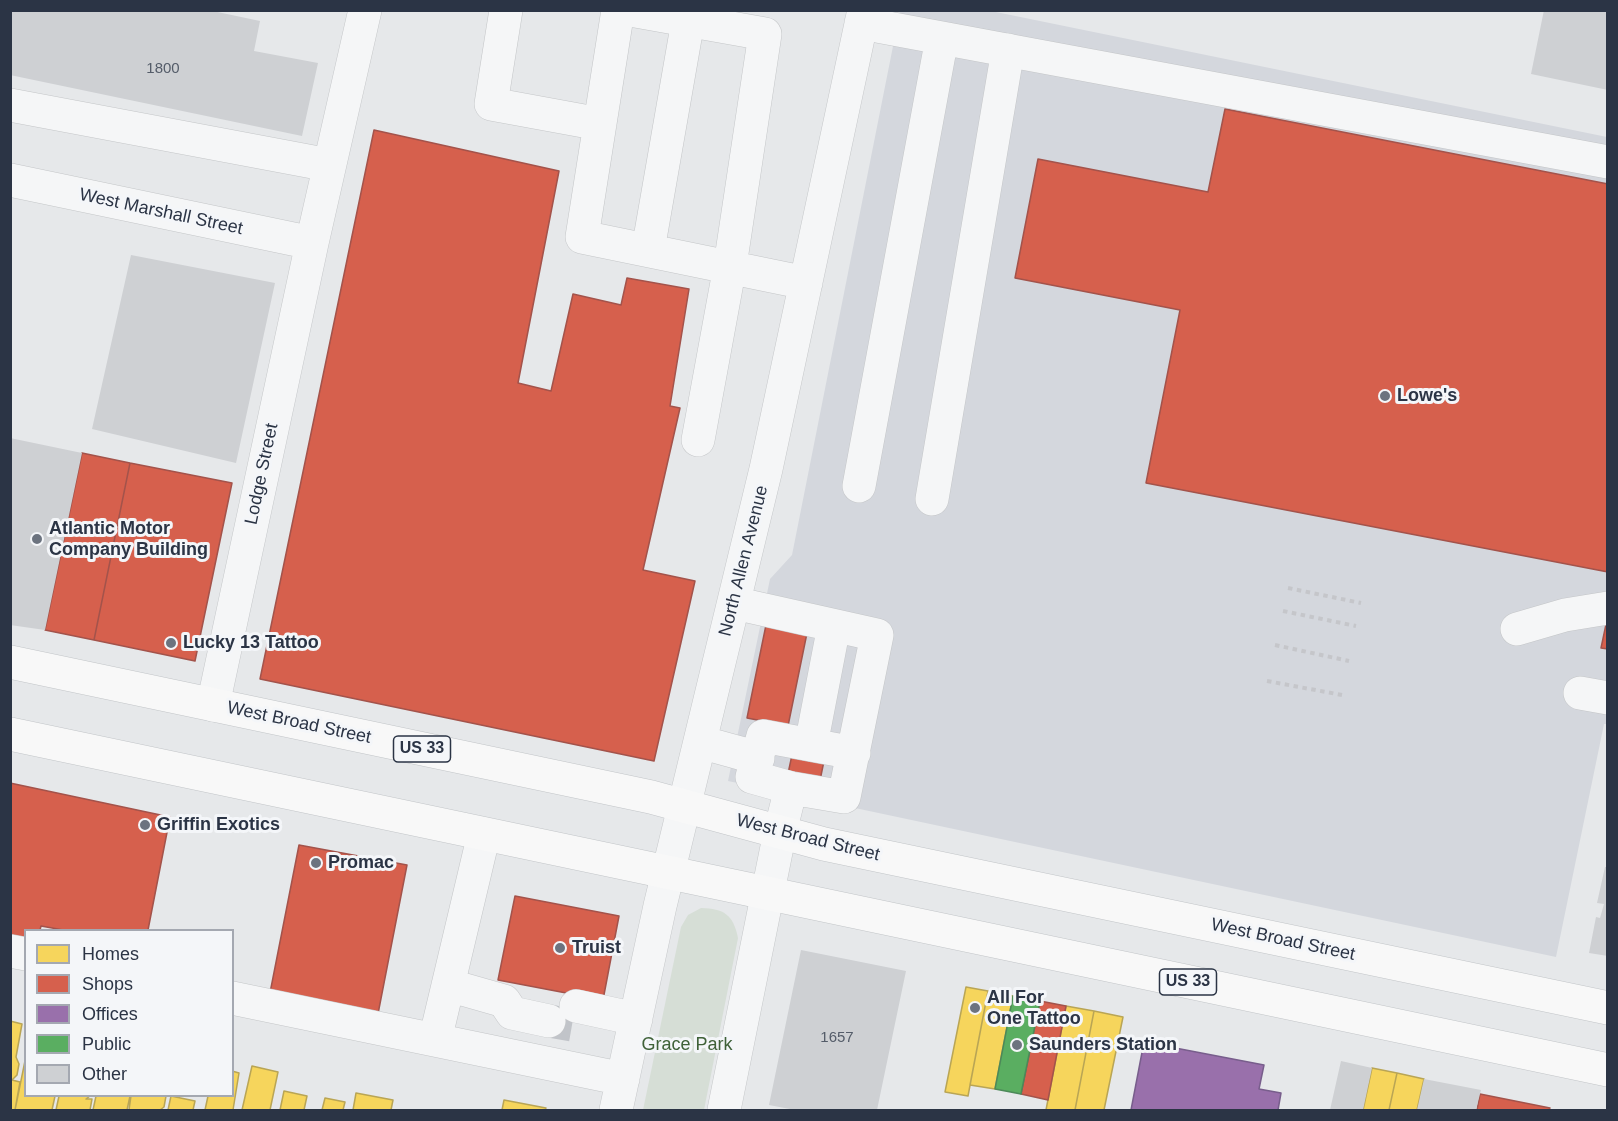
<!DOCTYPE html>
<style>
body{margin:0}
#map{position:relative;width:1618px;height:1121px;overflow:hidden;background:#e6e8ea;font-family:Arial,sans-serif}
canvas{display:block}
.frame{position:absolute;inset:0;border:12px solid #2b3445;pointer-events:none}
.legend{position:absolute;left:24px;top:929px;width:210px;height:168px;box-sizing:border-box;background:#f4f6f9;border:2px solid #a4a8b1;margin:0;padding:8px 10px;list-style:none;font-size:18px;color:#2b3445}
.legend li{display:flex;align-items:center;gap:12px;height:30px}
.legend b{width:30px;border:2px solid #a4a8b1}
</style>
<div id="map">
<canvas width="1618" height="1121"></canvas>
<div class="frame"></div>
<ul class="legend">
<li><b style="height:16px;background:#f6d55c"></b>Homes</li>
<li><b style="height:16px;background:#d6604d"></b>Shops</li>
<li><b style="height:16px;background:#9970ab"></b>Offices</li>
<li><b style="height:16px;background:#5aae61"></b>Public</li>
<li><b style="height:16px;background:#ced0d3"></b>Other</li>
</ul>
</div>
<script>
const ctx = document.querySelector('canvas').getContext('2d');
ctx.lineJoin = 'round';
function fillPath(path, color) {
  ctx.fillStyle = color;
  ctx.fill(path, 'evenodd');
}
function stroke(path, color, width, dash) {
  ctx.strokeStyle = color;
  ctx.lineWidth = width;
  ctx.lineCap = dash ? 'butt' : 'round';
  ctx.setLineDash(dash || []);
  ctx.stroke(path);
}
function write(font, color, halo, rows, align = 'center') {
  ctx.font = font + ' Arial,sans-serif';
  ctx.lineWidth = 6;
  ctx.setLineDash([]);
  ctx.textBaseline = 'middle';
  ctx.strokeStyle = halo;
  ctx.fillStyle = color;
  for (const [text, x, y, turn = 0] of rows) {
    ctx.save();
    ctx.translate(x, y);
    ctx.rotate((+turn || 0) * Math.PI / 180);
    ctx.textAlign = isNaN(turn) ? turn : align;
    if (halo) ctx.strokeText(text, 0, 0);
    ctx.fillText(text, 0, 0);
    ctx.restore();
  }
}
fillPath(new Path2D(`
 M900 11H991L1607 137V724H1604L1556 957 728 781 770 579 792 555Z`), '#d4d7dd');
fillPath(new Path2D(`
 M701 908C724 909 733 914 738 938L704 1110H643L681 927 688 915Z`), '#d6ded6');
const homes = new Path2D(`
 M966 987 988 991 968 1096 945 1092Z
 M988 991 1013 996 995 1089 970 1085Z
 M1066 1006 1094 1011 1075 1110H1046Z
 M1094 1011 1123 1017 1104 1110H1075Z
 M10 1021 22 1024 16 1057 19 1064 17 1075 12 1080 20 1082 15 1110H10Z
 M26 1056V1096H55L52 1110H15Z
 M252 1066 278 1072 270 1110H242Z
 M1372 1068 1397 1073 1389 1110H1363Z
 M232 1071 239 1073 233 1110H205L208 1096H232Z
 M1397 1073 1424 1079 1417 1110H1389Z
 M284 1091 307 1096 304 1110H280Z
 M356 1093 393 1100 391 1110H353Z
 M59 1096H90L86 1099H92L90 1110H56Z
 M96 1096H130L127 1110H93Z
 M131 1096H166L164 1107 160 1110H129Z
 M171 1096 195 1101 193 1110H168Z
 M325 1098 345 1102 343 1110H322Z
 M504 1100 546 1108 545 1110H502Z`);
fillPath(homes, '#f6d55c');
stroke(homes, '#b9a555', 1.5);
const shops = new Path2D(`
 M1225 109 1608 184V572L1146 483 1180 310 1015 278 1038 159 1208 192Z
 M374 130 559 171 518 383 551 391 573 294 621 305 627 278 689 289 670 406 680 408 643 570 695 581 654 761 260 679Z
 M82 453 130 463 94 640 45 630Z
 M130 463 232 483 195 661 94 640Z
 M1608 615V649L1601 648Z
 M766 625 807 633 788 726 747 718Z
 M792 755 824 761 818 790 786 783Z
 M10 783 170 817 148 930H63L41 926 40 930H26V940L10 937Z
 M299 845 407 865 377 1019 269 998Z
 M515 896 619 916 603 1000 498 980Z
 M1040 1001 1066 1006 1048 1100 1021 1094Z
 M1480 1094 1550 1108 1549 1110H1477Z`);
fillPath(shops, '#d6604d');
stroke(shops, '#a3534b', 1.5);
const offices = new Path2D(`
 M1144 1042 1264 1065 1259 1089 1281 1093 1278 1110H1131Z`);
fillPath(offices, '#9970ab');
stroke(offices, '#785e8c', 1.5);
const public = new Path2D(`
 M1013 996 1040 1001 1021 1094 995 1089Z`);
fillPath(public, '#5aae61');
stroke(public, '#4c8959', 1.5);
fillPath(new Path2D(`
 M10 10H208L260 21 254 51 318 63 302 136 10 75Z
 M1544 10H1608V90L1531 74Z
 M131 255 275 283 236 463 92 429Z
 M10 438 82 453 45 630 10 625Z
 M1605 867H1608V956L1589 953 1596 917 1600 918 1604 904 1597 903Z
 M801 950 906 971 877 1110H795L769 1105Z
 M1341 1061 1372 1068 1363 1110H1330Z
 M1424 1079 1481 1090 1476 1110H1417Z`), '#ced0d3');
stroke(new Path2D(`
 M549 1021 572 1025`), '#c1c4c9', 33, [33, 16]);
const minor = new Path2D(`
 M506 10 491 104 600 124
 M618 10 582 237 806 283
 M630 10 765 34 730 266 698 440
 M861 23 1608 162
 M10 105 329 165
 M10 180 312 243
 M648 250 688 21
 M859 486 942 38
 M932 499 1008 50
 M734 603 877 635 844 797 791 788 752 777 763 736 854 753
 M1517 629 1565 615 1608 608
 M1580 693 1608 698
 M213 705 312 243 365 10
 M700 742 758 758
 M811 745 834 626
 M10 951 26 954
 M448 985 504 1001 512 1013 549 1021
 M232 998 623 1079
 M576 1006 636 1019
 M435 1040 484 834
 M616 1110 660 906 766 469 864 10
 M724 1110 780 832 791 788`);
const major = new Path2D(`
 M10 662 651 797 824 844 1608 1008
 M10 734 1608 1070`);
stroke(minor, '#c4c6c8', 34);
stroke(major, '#c2c5c8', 34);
stroke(new Path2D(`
 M1288 588 1361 603
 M1283 611 1356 626
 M1275 645 1349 661
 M1267 681 1342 695`), '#c5c6ca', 4, [4.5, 4.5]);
stroke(minor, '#f5f6f7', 33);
stroke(major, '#f8f8f8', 33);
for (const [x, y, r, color] of [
 [1385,396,6,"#6c737f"],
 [37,539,6,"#6c737f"],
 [171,643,6,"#6c737f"],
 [145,825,6,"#6c737f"],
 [316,863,6,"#6c737f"],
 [560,948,6,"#6c737f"],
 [975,1008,6,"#6c737f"],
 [1017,1045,6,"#6c737f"]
]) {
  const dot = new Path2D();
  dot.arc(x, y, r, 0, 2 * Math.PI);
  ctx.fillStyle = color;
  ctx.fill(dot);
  stroke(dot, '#f4f6f9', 2);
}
write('15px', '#545c69', null, [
 ["1800",163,69],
 ["1657",837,1038]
]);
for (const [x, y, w] of [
 [422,749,57],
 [1188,982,57]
]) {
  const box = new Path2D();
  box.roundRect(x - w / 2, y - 13, w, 26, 4.5);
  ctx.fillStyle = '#f4f6f9';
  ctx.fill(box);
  stroke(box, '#2b3445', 1.5);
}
write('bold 16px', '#2b3445', null, [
 ["US 33",422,749],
 ["US 33",1188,982]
]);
write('18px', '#2b3445', '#f4f6f9', [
 ["West Marshall Street",161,212,12],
 ["Lodge Street",262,474,-78],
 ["North Allen Avenue",744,561,-76],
 ["West Broad Street",299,723,12],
 ["West Broad Street",808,838,14],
 ["West Broad Street",1283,940,12]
]);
write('bold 18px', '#2b3445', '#f4f6f9', [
 ["Lowe's",1397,396],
 ["Atlantic Motor",49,529],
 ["Company Building",49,550],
 ["Lucky 13 Tattoo",183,643],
 ["Griffin Exotics",157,825],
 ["Promac",328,863],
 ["Truist",572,948],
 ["All For",987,998],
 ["One Tattoo",987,1019],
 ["Saunders Station",1029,1045]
], 'left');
write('18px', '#3f6138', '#f4f6f9', [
 ["Grace Park",687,1045]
]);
</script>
